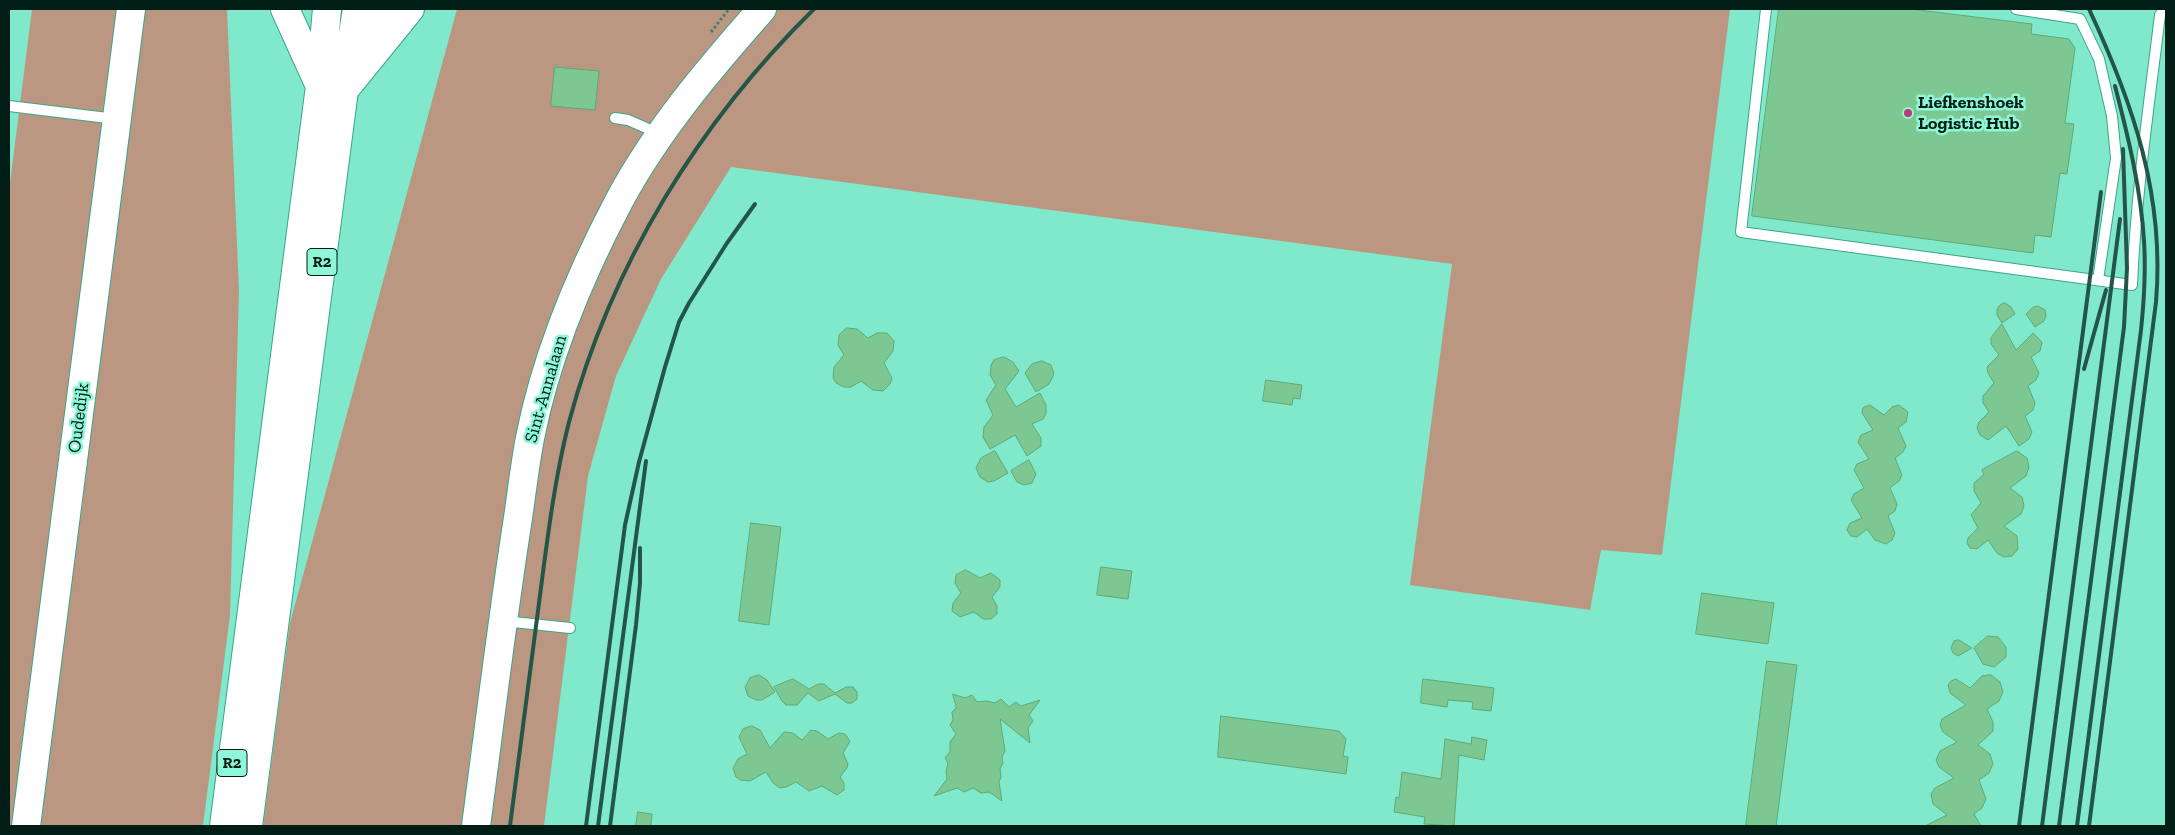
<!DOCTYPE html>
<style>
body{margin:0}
#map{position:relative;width:2175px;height:835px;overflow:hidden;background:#81e9cb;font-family:"Zilla Slab",serif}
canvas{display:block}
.frame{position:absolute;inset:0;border:10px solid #001e16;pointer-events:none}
</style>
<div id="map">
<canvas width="2175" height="835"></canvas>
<div class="frame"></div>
</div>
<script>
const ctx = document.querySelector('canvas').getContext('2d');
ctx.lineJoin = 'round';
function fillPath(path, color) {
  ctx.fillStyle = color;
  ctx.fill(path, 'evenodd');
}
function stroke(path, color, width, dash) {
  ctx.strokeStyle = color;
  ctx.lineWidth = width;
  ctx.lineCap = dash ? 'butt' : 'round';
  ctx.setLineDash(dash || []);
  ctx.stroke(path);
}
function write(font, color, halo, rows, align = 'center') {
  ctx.font = font + ' "Zilla Slab",serif';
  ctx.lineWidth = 5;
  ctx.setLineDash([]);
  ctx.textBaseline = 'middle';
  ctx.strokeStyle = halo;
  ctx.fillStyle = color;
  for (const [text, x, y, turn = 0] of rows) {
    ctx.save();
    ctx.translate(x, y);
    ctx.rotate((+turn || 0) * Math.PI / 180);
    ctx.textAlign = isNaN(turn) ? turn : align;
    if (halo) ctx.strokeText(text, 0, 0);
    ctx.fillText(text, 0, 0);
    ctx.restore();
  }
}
fillPath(new Path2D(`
 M32 9H227L239 291 230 615 203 826H9V191Z
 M457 9H1730L1662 555 1601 550 1590 610 1410 585 1452 264 731 167 661 279 616 376 588 476 544 826H263L290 623Z`), '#bb9782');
const building = new Path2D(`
 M1779 9H1911L2032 24 2031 34 2069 39 2075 48 2065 123 2074 124 2067 174 2060 173 2051 237 2035 235 2033 253 1752 216Z
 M555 67 599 71 595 110 551 106Z
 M2005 303 2011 307 2015 314 2002 323 1997 315V309L2000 305Z
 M2038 306 2045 310 2046 316 2044 321 2035 327 2026 314 2032 308Z
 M2002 324 2016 350 2033 333 2042 342 2040 351 2031 357 2039 373 2036 380 2028 386 2035 403 2033 410 2025 416 2032 432 2029 439 2019 446 2006 426 1988 440 1980 435 1977 428 1979 422 1989 412 1983 403V396L1994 383 1988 373 1987 367 1999 355 1991 344V338Z
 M847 328 857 329 868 338 877 333H887L894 341 893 351 884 363 892 378 890 384 883 391 873 390 861 381 851 387H844L836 383 833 378 834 367 844 355 838 345 839 335Z
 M1004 357 1013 362 1019 371 1005 389 1016 407 1040 393 1046 405V414L1043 419 1032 424 1041 438V446L1027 456 1015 435 990 449 983 437 984 427 993 415 986 400 996 385 990 375 991 365 994 360Z
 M1042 361 1051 365 1054 374 1049 384 1036 392 1025 373 1032 364Z
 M1266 380 1302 385 1300 399 1293 398 1292 405 1263 401Z
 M1870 405 1884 415 1892 407 1899 405 1908 412 1906 422 1898 428 1906 446 1903 452 1895 458 1902 475 1899 481 1890 488 1897 504 1895 511 1888 516 1895 533 1892 540 1886 544 1875 540 1867 529 1857 537 1851 536 1847 530 1850 523 1862 518 1851 500 1854 494 1864 488 1854 470 1857 464 1869 459 1858 442 1861 435 1873 430 1862 413 1863 408Z
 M995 451 1008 473 994 481 988 482 980 477 976 468 981 458Z
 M2017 451 2027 458 2029 467 2026 476 2010 488 2022 497 2024 506 2021 514 2004 526 2017 536 2018 549 2012 556 2004 557 1997 553 1988 540 1977 549 1970 548 1967 543 1968 538 1978 528 1971 515 1981 503 1974 491V483L1984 474 1982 470Z
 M1029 460 1036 474 1032 483 1024 485 1017 482 1011 471Z
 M751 523 781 527 769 625 739 621Z
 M1101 567 1132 571 1128 599 1097 595Z
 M966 570 980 578 991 573 1000 580V587L992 597 997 606V614L991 619H983L974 612 960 617 952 611 953 603 961 593 955 583 956 575Z
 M1702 593 1774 603 1768 644 1696 634Z
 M1988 636 1998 637 2006 647V657L1994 667 1983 664 1974 648Z
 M1959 640 1972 648 1958 656 1953 653 1951 648 1954 641Z
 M1767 661 1797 665 1776 826H1746Z
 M759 675 767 680 775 692 762 700H756L748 696 745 687 750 678Z
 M1991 675 2000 682 2003 692 1999 701 1987 709 1993 722V731L1978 745 1990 754 1993 764 1989 773 1979 780 1986 799 1982 808 1974 814 1981 826H1925L1947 815 1933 804 1931 794 1935 788 1954 778 1939 767 1936 760 1940 751 1957 742 1943 732 1940 725 1942 719 1966 705 1950 693 1948 685 1951 681 1956 679 1970 688 1982 676Z
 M793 679 809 689 818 684H824L835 693 846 687H853L857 692V699L852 703H847L835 694 819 701 808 693 797 705H786L782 701 774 687Z
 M1423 679 1494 688 1491 711 1472 709 1473 702 1448 700 1447 707 1421 703Z
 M953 694 965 698 972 695 977 702 986 701 995 703 1001 699 1009 707 1016 702 1021 706 1040 700 1029 715 1033 721 1028 728 1030 743 1000 719 1005 751 1002 757 1003 763 1000 769 1001 777 999 782 1002 801 989 792 981 793 973 788 964 792 957 788 934 796 947 779 946 772 948 763 945 758 950 752V742L956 734 950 725 953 720 952 712 956 708Z
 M1221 716 1339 731 1346 739 1343 756 1348 757 1346 774 1218 757Z
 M752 726 760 730 770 748 784 732 793 733 802 740 811 730 817 731 828 739 839 733 845 734 850 741 843 753 848 764 847 768 840 777 844 783V790L837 795 822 786 809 791 796 782 786 787 780 788 773 783 766 772 750 781 740 780 736 777 733 768 738 759 747 754 739 737 743 729Z
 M1472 737 1487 740 1484 760 1459 755 1454 826 1424 824 1425 817 1394 812 1396 797 1399 798 1402 772 1441 779 1445 739 1471 744Z
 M638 812 652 814 651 826H636Z`);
fillPath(building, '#7cc792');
stroke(building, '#5ea975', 1);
const lane = new Path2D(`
 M1766 9 1741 232 2132 285C2136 194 2149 105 2160 15L2165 9
 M2016 9 2080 19 2099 59 2112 116 2116 158 2098 280
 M9 106 116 119
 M615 118 628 120 660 134
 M504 621 570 628`);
const secondary = new Path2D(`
 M26 826 131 9
 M476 826C489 728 501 629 516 531 521 500 524 469 530 438 546 356 580 275 619 201 657 130 709 69 762 9`);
const highway = new Path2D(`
 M285 9 319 84
 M366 46 384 9
 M345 89 410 9
 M224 826 320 86 327 9
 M248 826 344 90 357 9`);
stroke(lane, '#39a68a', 12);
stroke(secondary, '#39a68a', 30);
stroke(highway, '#39a68a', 30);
stroke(new Path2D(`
 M711 32 729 9`), '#3e806e', 3, [2.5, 2.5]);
stroke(lane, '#fff', 10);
stroke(secondary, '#fff', 28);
stroke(highway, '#fff', 28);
stroke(new Path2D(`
 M2084 369 2106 290
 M510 826C519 752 529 678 539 603 547 542 554 481 569 422 611 265 699 122 814 9
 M586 826 625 525 639 462 665 367 679 322 689 303 727 243 755 204
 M598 826 646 461
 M610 826 636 625 640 583V548
 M2019 826 2101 192
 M2042 826 2120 219
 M2059 826 2124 327 2127 268 2123 149
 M2077 826 2141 330C2144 301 2146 271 2144 241 2141 189 2128 136 2115 86
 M2089 826 2156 302C2165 196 2133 103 2089 9`), '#235648', 4);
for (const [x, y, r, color] of [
 [1908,113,5,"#bc387d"]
]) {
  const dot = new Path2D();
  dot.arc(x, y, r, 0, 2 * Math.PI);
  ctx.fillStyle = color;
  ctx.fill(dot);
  stroke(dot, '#8ff7d8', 2);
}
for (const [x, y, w] of [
 [322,262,30],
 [232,763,30]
]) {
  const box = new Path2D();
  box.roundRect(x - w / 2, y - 13.5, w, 27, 4);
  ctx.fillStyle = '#8ff7d8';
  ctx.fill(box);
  stroke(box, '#001e16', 1);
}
write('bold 16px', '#001e16', null, [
 ["R2",322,262],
 ["R2",232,763]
]);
write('bold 18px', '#001e16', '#8ff7d8', [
 ["Liefkenshoek",1918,103],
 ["Logistic Hub",1918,124]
], 'left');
write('18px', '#001e16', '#8ff7d8', [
 ["Sint-Annalaan",546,389,-74],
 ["Oudedijk",79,418,-83]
]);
</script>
